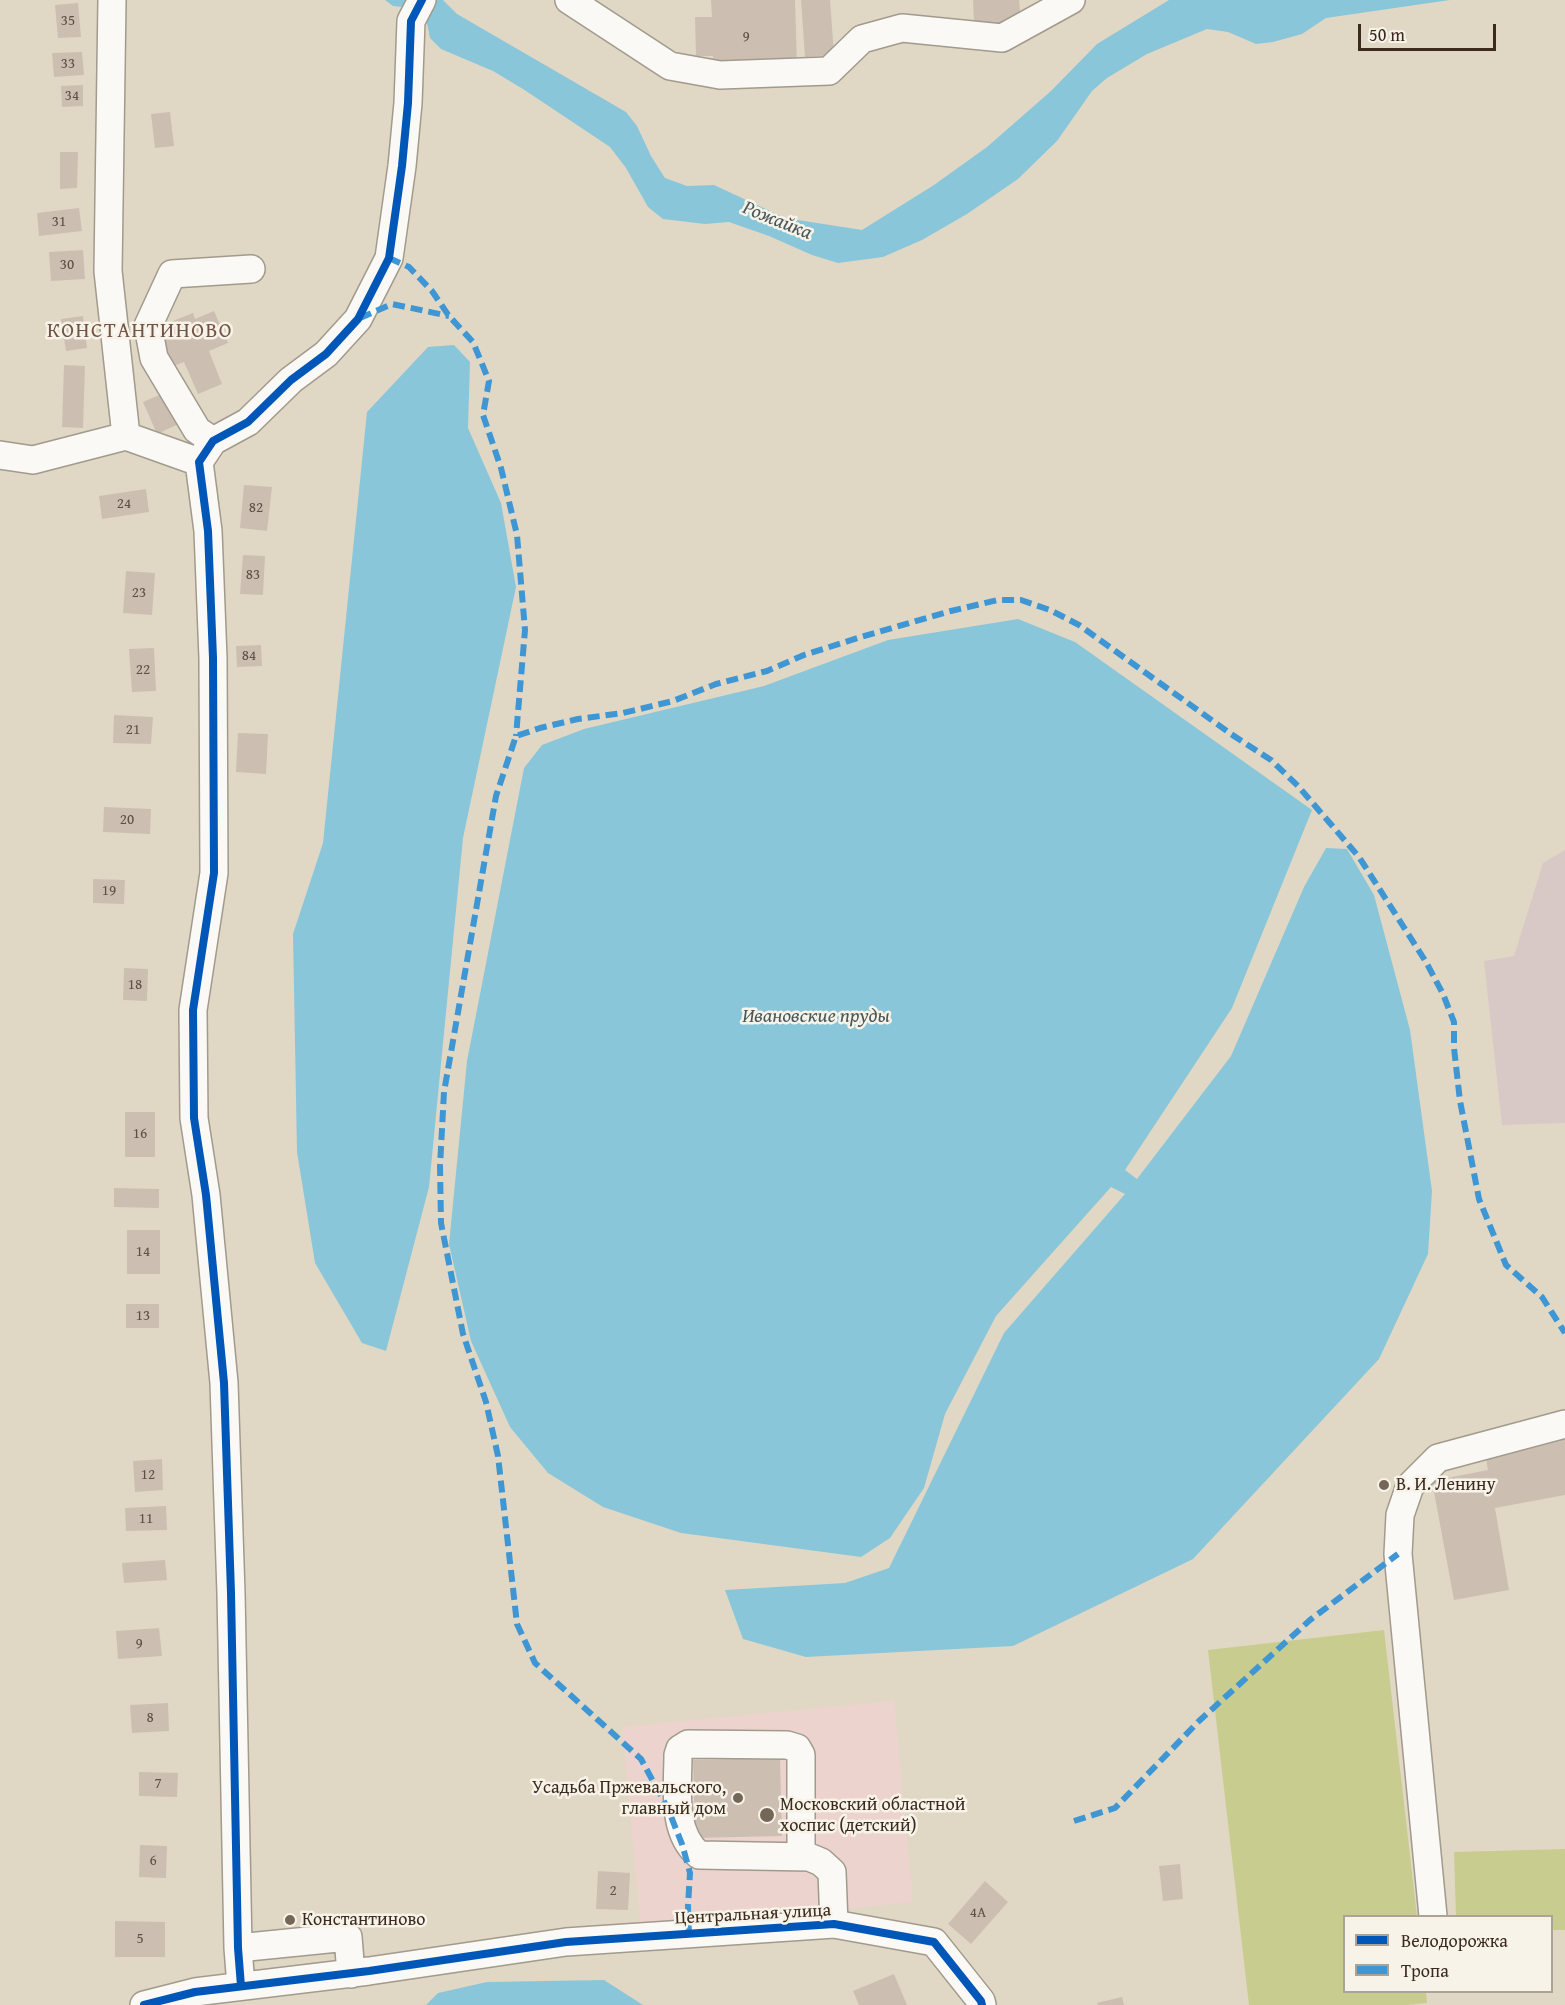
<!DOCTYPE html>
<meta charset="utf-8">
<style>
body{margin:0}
#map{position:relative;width:1565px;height:2005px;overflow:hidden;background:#e0d8c4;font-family:"Gentium Book Plus",serif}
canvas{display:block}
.legend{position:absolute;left:1343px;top:1915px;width:210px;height:78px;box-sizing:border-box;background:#f7f3e8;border:2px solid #aca397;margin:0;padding:8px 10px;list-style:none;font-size:18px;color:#3b2a1e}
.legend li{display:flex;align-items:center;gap:12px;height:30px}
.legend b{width:30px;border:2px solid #aca397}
.scale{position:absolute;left:1358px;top:24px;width:138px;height:27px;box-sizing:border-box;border:3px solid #3b2a1e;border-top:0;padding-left:8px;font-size:18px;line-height:21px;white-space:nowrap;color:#3b2a1e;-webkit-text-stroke:4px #f7f3e8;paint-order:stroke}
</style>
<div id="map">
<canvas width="1565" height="2005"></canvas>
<ul class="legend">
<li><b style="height:8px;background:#0057b8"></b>Велодорожка</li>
<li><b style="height:8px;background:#3e96d5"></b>Тропа</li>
</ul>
<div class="scale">50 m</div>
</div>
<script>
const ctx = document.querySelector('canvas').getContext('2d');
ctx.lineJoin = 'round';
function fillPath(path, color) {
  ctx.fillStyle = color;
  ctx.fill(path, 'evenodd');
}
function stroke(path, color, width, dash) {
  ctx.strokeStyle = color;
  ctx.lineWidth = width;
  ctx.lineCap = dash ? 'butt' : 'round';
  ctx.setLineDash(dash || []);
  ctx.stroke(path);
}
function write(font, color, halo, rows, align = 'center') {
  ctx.font = font + ' "Gentium Book Plus",serif';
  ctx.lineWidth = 5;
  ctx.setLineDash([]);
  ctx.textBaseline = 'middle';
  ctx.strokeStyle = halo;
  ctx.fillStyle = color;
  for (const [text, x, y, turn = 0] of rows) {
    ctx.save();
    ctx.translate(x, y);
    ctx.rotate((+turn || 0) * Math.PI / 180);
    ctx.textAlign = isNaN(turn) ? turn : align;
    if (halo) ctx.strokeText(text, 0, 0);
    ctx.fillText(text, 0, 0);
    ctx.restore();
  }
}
fillPath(new Path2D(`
 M894 1701 913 1902 641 1929 622 1727Z`), '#edd3cd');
fillPath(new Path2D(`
 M1565 850V1123L1502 1125 1484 961 1514 956 1543 863Z`), '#d8c9c6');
fillPath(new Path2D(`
 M1384 1630 1417 1916H1344V1992H1426L1427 2003 1407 2005H1249L1208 1650Z
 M1565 1849V1930H1552V1916H1456L1454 1852Z`), '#c8cc8f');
fillPath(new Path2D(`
 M385 0H443L457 14 626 112 637 126 651 156 665 178 687 186 714 185 785 218 862 230 934 185 987 147 1051 91 1097 44 1169 0H1450L1326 18 1302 34 1273 42 1256 44 1228 32 1207 29 1147 54 1107 78 1092 91 1057 141 1018 179 967 214 922 240 883 257 838 263 812 255 769 236 729 222 705 224 663 219 648 207 626 168 610 147 523 89 493 71 441 49 430 38 427 23 411 8 393 6Z
 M454 345 470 362 468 428 501 503 516 587 463 838 429 1187 386 1351 362 1343 315 1263 297 1152 293 934 323 843 367 412 428 347Z
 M1018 619 1075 642 1312 810 1232 1008 1125 1170 1137 1179 1231 1056 1304 887 1326 848 1347 849 1374 895 1410 1030 1432 1191 1428 1254 1379 1359 1193 1559 1013 1646 806 1657 743 1639 725 1590 845 1583 889 1568 1004 1333 1125 1194 1111 1187 996 1316 945 1414 924 1488 890 1538 861 1557 681 1533 603 1507 548 1473 510 1427 471 1341 449 1244 467 1061 524 768 542 745 584 729 764 686 888 640Z
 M604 1980 643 2005H426L438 1993 487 1982Z`), '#8ac6da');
fillPath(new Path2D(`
 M711 0H795L797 65 713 67V56H696L695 17H712Z
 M801 0H830L834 55 805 57Z
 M973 0H1019L1021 22 974 26Z
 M78 3 81 37 58 38 55 5Z
 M82 52 84 75 54 77 52 53Z
 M83 85V106L62 107 61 86Z
 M170 112 174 146 155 148 151 114Z
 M60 152H78L77 188 60 189Z
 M79 208 82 231 39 236 37 213Z
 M83 250 85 279 51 281 49 252Z
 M214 311 228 343 209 351 222 384 198 394 184 362 166 369 153 337 171 330 168 323 193 313 195 319Z
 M83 316 87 348 66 351 61 319Z
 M64 365 85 366 83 428 62 427Z
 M166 392 181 423 157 434 143 402Z
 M244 485 272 487 267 531 240 528Z
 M146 489 149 512 102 519 99 496Z
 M243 555 265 556 263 595 240 594Z
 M126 571 155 573 152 615 123 613Z
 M261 645 262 666 237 667 236 646Z
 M154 648 156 691 132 692 129 649Z
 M114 715 153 717 151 744 113 743Z
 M238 733 268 734 266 774 236 772Z
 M104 807 151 809 150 834 103 832Z
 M93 879 125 880 124 904 93 903Z
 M124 968 148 969 147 1001 123 1000Z
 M125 1112H155V1157H125Z
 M114 1188 159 1189V1208L114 1207Z
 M127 1230H160V1274H127Z
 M126 1304H159V1328H126Z
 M1565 1438V1495L1495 1508 1509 1590 1454 1600 1432 1481 1488 1470 1485 1453Z
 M162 1459 163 1490 135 1492 133 1461Z
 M166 1506 167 1530 126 1531 125 1508Z
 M165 1560 167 1580 124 1583 122 1563Z
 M159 1628 162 1656 118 1659 116 1631Z
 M168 1703 169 1731 132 1733 130 1705Z
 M780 1758 782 1836 695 1838 693 1760Z
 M139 1772 178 1773 177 1797 139 1796Z
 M140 1845 167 1846 166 1878 139 1877Z
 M1180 1864 1183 1899 1163 1901 1159 1866Z
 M598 1871 630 1873 628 1910 596 1909Z
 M985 1881 1008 1902 971 1944 948 1924Z
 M115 1921 165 1922V1957H115Z
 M894 1974 907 2005H859L853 1991Z
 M1122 1997 1124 2005H1098L1097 2003Z`), '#ccbfb2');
const minor = new Path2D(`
 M112 0 108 271 126 436 199 462
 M569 0 670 66 720 75 829 71 862 39 902 28 1002 38 1071 0
 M213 441 197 430 154 358 148 326 172 274 251 269
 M0 455 33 460 126 436
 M801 1856V1755L797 1748 787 1745 688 1744 680 1749 678 1755C678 1787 671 1832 699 1855L809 1857 821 1862 832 1872 834 1924
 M1433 1916 1398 1554 1400 1515 1410 1486 1438 1458 1565 1424
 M238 1948 348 1937 351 1974
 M241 1986 238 1948 231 1593 224 1383 206 1195 194 1118 193 1010 214 873 213 658 208 531 199 462 213 441 248 422 291 380 326 354 358 319 389 258 402 166 408 103 411 21 422 0
 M144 2005 195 1992 369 1971 566 1942 834 1924 934 1942 981 2001 982 2005`);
stroke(minor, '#a19a8d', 30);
stroke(minor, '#faf9f6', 27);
stroke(new Path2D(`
 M389 258 409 267 432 291 449 316 473 342 489 381 483 415 501 468 517 535 525 630 516 736
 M360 318 392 304 449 316
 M1074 1821 1115 1808 1199 1721 1310 1620 1398 1554
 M689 1934 688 1906 690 1873 682 1844 668 1809 641 1759 535 1663 517 1624 498 1456 486 1402 463 1334 441 1223 440 1166 444 1092 496 796 516 736 540 728 578 719 623 713 673 701 716 684 767 671 804 655 861 637 951 611 998 600H1021L1050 610 1079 625 1231 734 1271 760 1298 786 1359 857 1426 962 1443 994 1454 1022V1048L1460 1101 1479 1199 1506 1265 1542 1297 1565 1333`), '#3e96d5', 6, [12, 6]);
stroke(new Path2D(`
 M241 1986 238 1948 231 1593 224 1383 206 1195 194 1118 193 1010 214 873 213 658 208 531 199 462 213 441 248 422 291 380 326 354 358 319 389 258 402 166 408 103 411 21 422 0
 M144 2005 195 1992 369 1971 566 1942 834 1924 934 1942 981 2001 982 2005`), '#0057b8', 8);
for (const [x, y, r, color] of [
 [1384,1485,6,"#756758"],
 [738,1798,6,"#756758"],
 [767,1815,8,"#756758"],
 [290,1920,6,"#756758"]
]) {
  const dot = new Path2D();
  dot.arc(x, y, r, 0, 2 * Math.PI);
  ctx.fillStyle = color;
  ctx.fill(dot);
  stroke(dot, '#f7f3e8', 2);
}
write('15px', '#5f4f43', null, [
 ["35",68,21],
 ["9",746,37],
 ["33",68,64],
 ["34",72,96],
 ["31",59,222],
 ["30",67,265],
 ["24",124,504],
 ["82",256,508],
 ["83",253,575],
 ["23",139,593],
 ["84",249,656],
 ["22",143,670],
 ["21",133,730],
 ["20",127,820],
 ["19",109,891],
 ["18",135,985],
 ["16",140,1134],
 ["14",143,1252],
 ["13",143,1316],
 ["12",148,1475],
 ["11",146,1519],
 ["9",139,1644],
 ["8",150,1718],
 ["7",158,1784],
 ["6",153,1861],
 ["2",613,1891],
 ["4А",978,1913],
 ["5",140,1939]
]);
write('18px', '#3b2a1e', '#f7f3e8', [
 ["В. И. Ленину",1396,1485],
 ["Усадьба Пржевальского,",726,1788,"right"],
 ["главный дом",726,1809,"right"],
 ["Московский областной",780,1805],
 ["хоспис (детский)",780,1826],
 ["Константиново",302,1920]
], 'left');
write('18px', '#3b2a1e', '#f7f3e8', [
 ["Центральная улица",753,1915,-3]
]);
write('italic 20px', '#485759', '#f7f3e8', [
 ["Рожайка",777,221,22],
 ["Ивановские пруды",816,1017]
]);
ctx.letterSpacing = '1.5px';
write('21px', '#705445', '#f7f3e8', [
 ["КОНСТАНТИНОВО",140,332]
]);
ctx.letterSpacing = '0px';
</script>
